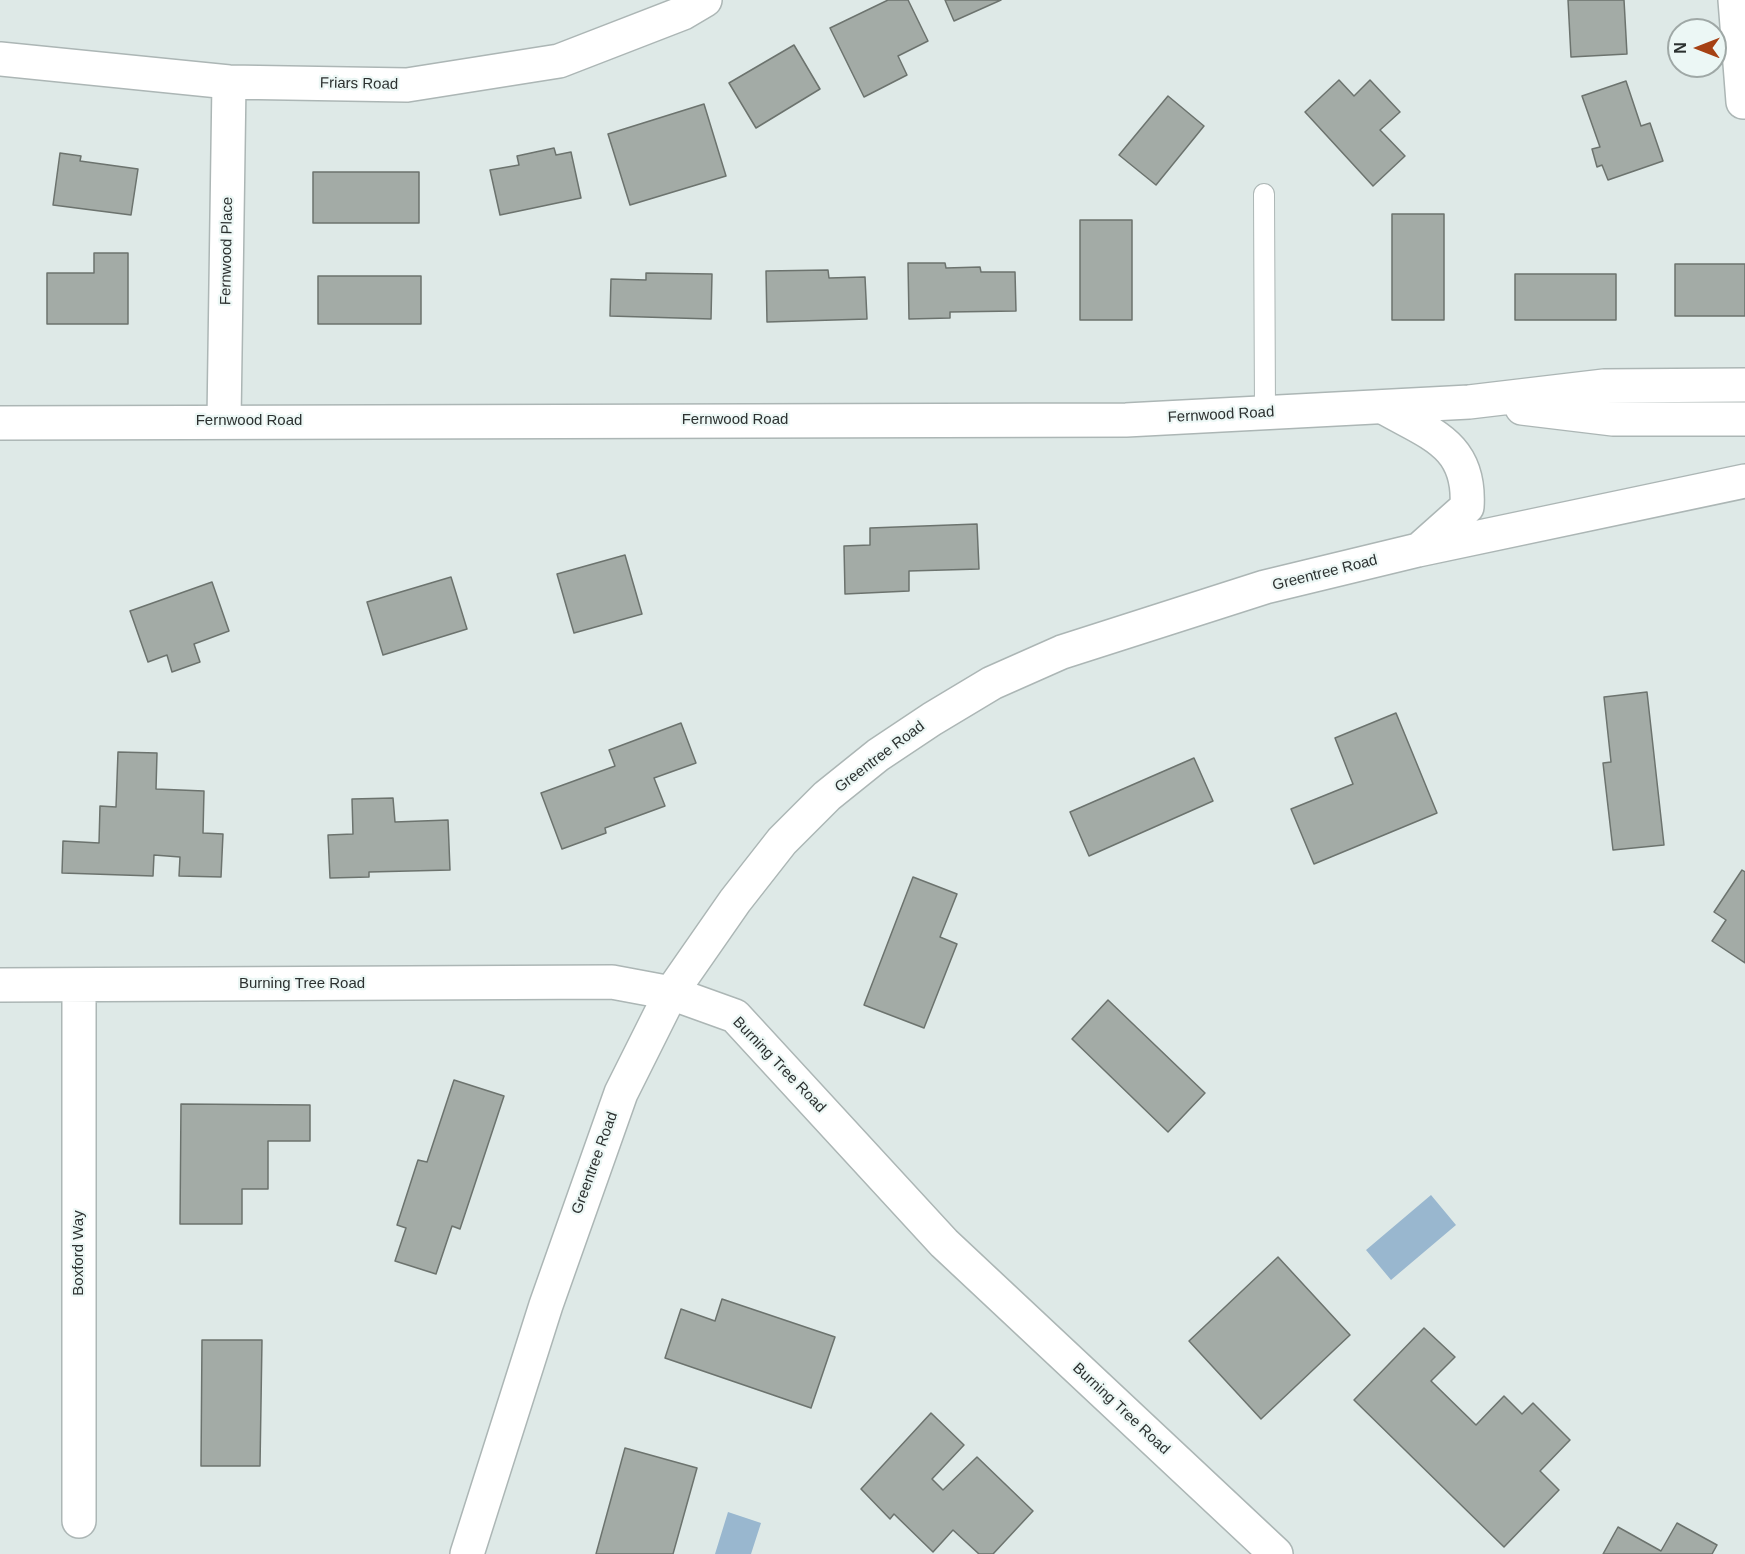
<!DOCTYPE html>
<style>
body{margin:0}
#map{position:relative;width:1745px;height:1554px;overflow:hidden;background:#dee9e7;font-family:Arial,sans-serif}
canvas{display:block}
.north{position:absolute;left:1667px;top:18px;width:60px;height:60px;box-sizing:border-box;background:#ecf7f5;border:2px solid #9fa8a6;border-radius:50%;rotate:270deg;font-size:16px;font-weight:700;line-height:24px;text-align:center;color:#2c3130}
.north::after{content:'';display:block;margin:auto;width:21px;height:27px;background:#a64114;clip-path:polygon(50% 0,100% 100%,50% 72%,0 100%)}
</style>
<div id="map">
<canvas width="1745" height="1554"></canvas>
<div class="north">N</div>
</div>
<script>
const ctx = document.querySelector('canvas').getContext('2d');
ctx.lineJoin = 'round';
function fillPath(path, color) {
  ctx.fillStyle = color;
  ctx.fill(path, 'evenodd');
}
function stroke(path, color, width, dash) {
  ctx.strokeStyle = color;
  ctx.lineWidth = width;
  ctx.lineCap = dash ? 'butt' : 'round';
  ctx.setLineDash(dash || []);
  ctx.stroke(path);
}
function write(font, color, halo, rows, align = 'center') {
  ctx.font = font + ' Arial,sans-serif';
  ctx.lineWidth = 4.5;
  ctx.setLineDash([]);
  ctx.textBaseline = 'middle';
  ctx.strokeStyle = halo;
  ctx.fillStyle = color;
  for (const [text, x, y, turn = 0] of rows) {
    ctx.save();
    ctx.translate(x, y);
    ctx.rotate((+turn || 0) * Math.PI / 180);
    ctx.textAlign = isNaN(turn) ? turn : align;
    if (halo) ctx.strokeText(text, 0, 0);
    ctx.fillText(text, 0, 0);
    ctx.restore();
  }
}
fillPath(new Path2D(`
 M1431 1195 1456 1225 1391 1280 1366 1250Z
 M728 1512 761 1523 751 1554H715Z`), '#99b7cf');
const building = new Path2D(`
 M888 0H908L928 41 898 56 907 75 864 97 830 28Z
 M945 0H1001L954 21Z
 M1568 0H1624L1627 54 1571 57Z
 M794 45 820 89 756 128 729 83Z
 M1339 80 1354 96 1370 80 1400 112 1380 130 1405 156 1373 186 1305 112Z
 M1626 81 1641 126 1650 123 1663 161 1608 180 1602 165 1597 167 1592 149 1600 147 1582 96Z
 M1168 96 1204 126 1156 185 1119 155Z
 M704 104 726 176 630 205 608 134Z
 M554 148 556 155 571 152 581 198 500 215 490 170 519 165 517 156Z
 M60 153 81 156 80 161 138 169 131 215 53 205Z
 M313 172H419V223H313Z
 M1392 214H1444V320H1392Z
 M1080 220H1132V320H1080Z
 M94 253H128V324H47V273H94Z
 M908 263H945L946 268 980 267 981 272H1015L1016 311 950 312V318L909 319Z
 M1675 264H1745V316H1675Z
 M828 270 829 278 865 277 867 319 767 322 766 271Z
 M646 273 712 274 711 319 610 316 611 279 646 280Z
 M1515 274H1616V320H1515Z
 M318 276H421V324H318Z
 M977 524 979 569 909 571V591L845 594 844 546 870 545V528Z
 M625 555 642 614 574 633 557 574Z
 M451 577 467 629 383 655 367 602Z
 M212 582 229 631 194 644 200 662 172 672 167 655 148 662 130 611Z
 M1647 692 1664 845 1613 850 1603 763 1611 762 1604 697Z
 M1396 713 1437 813 1314 864 1291 809 1353 784 1335 738Z
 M681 723 696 763 654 778 665 806 605 828 606 833 562 849 541 793 615 766 609 750Z
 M118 752 157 753 156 789 204 791 203 833 223 834 221 877 179 876 180 857 154 855 153 876 62 873 63 841 99 843 100 806 116 807Z
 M1194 758 1213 801 1089 856 1070 812Z
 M393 798 395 822 448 820 450 870 369 872V877L330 878 328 835 353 834 352 799Z
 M1742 870 1745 872V963L1712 941 1726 920 1714 912Z
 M913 877 957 894 940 937 957 944 924 1028 864 1005Z
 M1108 1000 1205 1093 1168 1132 1072 1039Z
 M454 1080 504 1096 460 1229 452 1226 436 1274 395 1261 406 1228 397 1225 418 1160 427 1162Z
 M181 1104 310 1105V1141H268V1189H242V1224H180Z
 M1278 1257 1350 1335 1261 1419 1189 1341Z
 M722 1299 835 1337 811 1408 665 1358 681 1309 715 1321Z
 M1424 1328 1455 1357 1431 1381 1476 1425 1504 1396 1522 1414 1533 1403 1570 1440 1540 1471 1559 1490 1504 1547 1354 1400Z
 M202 1340H262L260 1466H201Z
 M931 1413 964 1445 932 1479 943 1490 977 1457 1033 1511 993 1554H979L953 1530 933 1552 894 1514 890 1519 861 1489Z
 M625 1448 697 1468 673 1554H596Z
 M1677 1523 1717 1545 1712 1554H1603L1618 1527 1661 1551Z`);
fillPath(building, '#a3aba6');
stroke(building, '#6c736e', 1.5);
const service = new Path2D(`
 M1264 194 1265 413`);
const minor = new Path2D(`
 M1735 0 1743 102
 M0 59 229 82 407 85 559 61 683 13 705 0
 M224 420 229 82
 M0 985 612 982 671 993 735 1016 944 1243 1276 1554
 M79 985V1521`);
const tertiary = new Path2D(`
 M1383 407C1430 434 1471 444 1467 507L1421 548
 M467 1554 546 1305 621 1093 671 993 735 901 782 841 827 796 878 755 932 719 992 683 1062 652 1265 587 1418 550 1745 481`);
const secondary = new Path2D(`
 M1522 408 1613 419H1745
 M0 423 1126 420 1469 402 1604 386 1745 385`);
stroke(service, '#acb6b5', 22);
stroke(minor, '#acb6b5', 36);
stroke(tertiary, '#acb6b5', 36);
stroke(secondary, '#acb6b5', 36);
stroke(service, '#fff', 20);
stroke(minor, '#fff', 33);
stroke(tertiary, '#fff', 33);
stroke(secondary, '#fff', 33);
write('15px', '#2c3130', '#ecf7f5', [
 ["Friars Road",359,84,1],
 ["Fernwood Place",227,251,-89],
 ["Fernwood Road",1221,415,-3],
 ["Fernwood Road",735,420],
 ["Fernwood Road",249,421],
 ["Greentree Road",1325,573,-14],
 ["Greentree Road",880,757,-37],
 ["Burning Tree Road",302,984],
 ["Burning Tree Road",779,1065,46],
 ["Greentree Road",595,1163,-70],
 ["Boxford Way",79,1253,-90],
 ["Burning Tree Road",1121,1409,43]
]);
</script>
